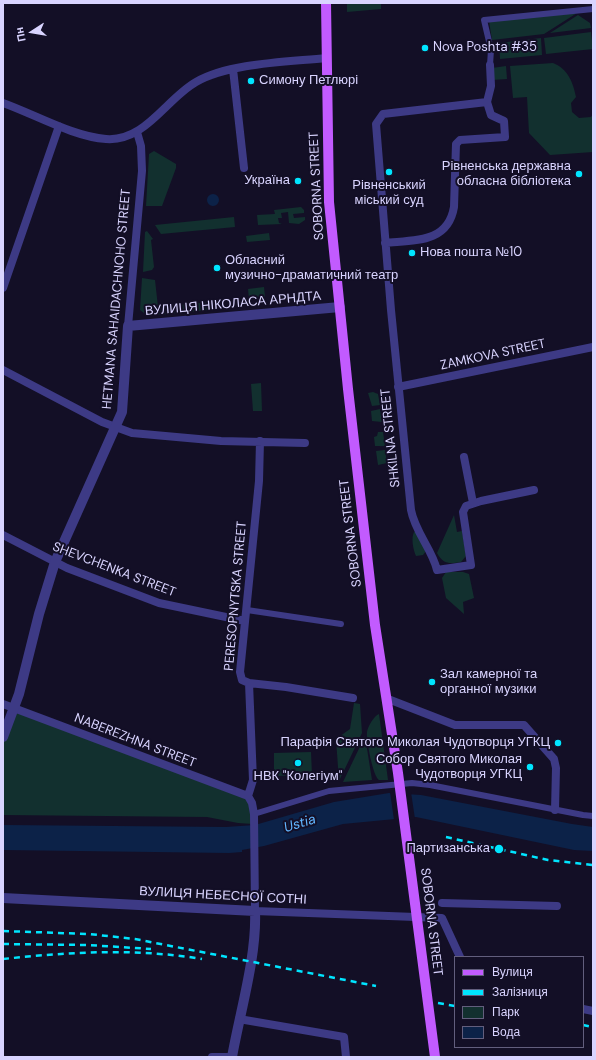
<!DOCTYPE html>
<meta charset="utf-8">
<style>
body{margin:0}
#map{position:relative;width:596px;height:1060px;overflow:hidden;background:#130f26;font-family:"DM Sans",sans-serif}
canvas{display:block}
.frame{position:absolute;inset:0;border:4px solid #d9d4ff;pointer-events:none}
.legend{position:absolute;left:454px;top:956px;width:130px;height:92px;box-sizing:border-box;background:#130f26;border:1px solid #625e7d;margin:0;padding:5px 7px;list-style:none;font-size:12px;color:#d9d4ff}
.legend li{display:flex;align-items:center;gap:8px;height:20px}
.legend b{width:20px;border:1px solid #625e7d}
.north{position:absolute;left:12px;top:12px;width:40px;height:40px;-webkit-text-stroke:3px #130f26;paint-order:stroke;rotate:258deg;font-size:11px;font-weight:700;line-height:16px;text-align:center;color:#d9d4ff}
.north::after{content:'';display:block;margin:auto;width:14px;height:18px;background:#d9d4ff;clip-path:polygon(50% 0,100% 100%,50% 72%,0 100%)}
</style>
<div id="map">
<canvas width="596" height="1060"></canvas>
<div class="frame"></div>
<ul class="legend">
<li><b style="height:5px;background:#c25bff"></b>Вулиця</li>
<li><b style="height:5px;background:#00e5ff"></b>Залізниця</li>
<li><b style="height:11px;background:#12302f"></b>Парк</li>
<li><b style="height:11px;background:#0c2248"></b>Вода</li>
</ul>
<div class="north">Пн</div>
</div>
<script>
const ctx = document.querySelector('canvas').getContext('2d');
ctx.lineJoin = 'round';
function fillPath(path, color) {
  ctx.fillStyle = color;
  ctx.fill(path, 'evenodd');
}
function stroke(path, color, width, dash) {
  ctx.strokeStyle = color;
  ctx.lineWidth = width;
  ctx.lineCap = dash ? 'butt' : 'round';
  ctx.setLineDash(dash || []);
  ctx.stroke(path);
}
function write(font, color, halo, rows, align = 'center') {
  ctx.font = font + ' "DM Sans",sans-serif';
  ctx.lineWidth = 4;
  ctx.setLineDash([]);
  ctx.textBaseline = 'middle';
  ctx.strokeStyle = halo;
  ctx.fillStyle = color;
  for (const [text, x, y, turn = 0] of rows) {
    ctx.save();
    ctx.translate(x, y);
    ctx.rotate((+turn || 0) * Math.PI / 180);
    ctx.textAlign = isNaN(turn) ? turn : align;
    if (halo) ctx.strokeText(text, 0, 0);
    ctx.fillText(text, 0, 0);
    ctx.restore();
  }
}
fillPath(new Path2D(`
 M347 3H381V9L347 12Z
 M577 13 544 34 492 40 489 21Z
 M578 15 590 23 591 28 550 33Z
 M591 32 593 49 546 54 544 38Z
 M541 38 542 55 500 59 499 43Z
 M553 63C568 69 573 82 576 97L571 103 572 112 579 118 591 117 593 114V152L550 155 529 133 527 97 513 98 510 66Z
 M506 66 507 79 492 80V68Z
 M154 151 176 164V168L162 206H146L149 154Z
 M301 207 304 210V213L293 214 294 218 305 217V220L299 224 289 223 288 212 281 213 282 218H278L279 223 282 224 258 225 257 215 275 214 274 210Z
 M234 217 235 227 161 234 155 225Z
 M147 231 153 239 151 240 154 267 152 270 143 272 145 232Z
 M269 233 270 240 247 242 246 236Z
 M142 278 155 280 158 307 209 302V310L148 316 140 310Z
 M264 287 265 297 249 299 248 289Z
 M261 383 262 411H253L251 384Z
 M373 392 378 394 380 405 372 406 368 393Z
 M380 409 382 422 372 421 371 411Z
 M378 432H383L385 446H375L374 437 377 436Z
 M385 450 387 463 378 465 376 451Z
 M454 515 457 532 462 531 466 556 461 562C449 564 443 564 437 553Z
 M414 532H417L426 551 423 555 416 556C413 549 411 538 414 532Z
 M446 572H463L469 574 474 598 463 602 464 614 446 598 442 578Z
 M354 703 360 704 362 733 339 781 336 739 350 729Z
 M14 708 248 796 253 824 238 823 207 817 3 815V737Z
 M379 714 388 780H379C373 777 366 739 367 732 368 726 374 716 379 714Z
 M365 736 372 780 343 782Z
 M311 752 312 775 274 776V753Z`), '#12302f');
fillPath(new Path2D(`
 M207 200a6 6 0 1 1 12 0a6 6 0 1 1-12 0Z
 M389 793 421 795 572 824 593 827V851L574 850 416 817 343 824 264 846 242 850V852L229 853 3 850V825L226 827 255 825 334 802Z`), '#0c2248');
fillPath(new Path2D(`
 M390 792H411L415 819 394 820Z`), '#130f26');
stroke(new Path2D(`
 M490 65 491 50 484 20 593 9
 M247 610 341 624
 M254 814 329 791 412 783 430 785 583 815 593 816`), '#3d3a85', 6);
stroke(new Path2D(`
 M490 65 491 86 487 102 383 114 376 124 391 310 411 510C415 532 432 549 437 570L471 565 463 512 466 506 481 501 534 490
 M233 69 244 168
 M3 103C34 114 74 137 106 139 145 142 166 99 196 82 229 63 287 62 326 58
 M385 243C415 240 448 243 454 207L456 144 460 140 505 137 504 121 491 115 487 102
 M3 288 59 126
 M128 326 142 171 141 146 137 132
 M3 370 102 422 132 433 221 441 305 443
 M398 387 593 347
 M260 441 259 481 240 672 242 680 249 683 286 687 353 698
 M464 457 473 503
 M3 535 67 568 159 603 245 621
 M249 683 253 780 248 796 252 803 254 814 255 911 442 918 460 957
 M388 699 455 725H524L554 759 556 768 555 810
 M3 704 248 796
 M442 903 557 906
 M583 1009 593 1011
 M239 1019 344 1037 346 1057
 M212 1057H228`), '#3d3a85', 8);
stroke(new Path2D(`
 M3 737 19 694 39 614 55 562 122 412 128 326 340 307
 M3 898 255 911C257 956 240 1012 232 1057`), '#3d3a85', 10);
stroke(new Path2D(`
 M326 3 329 202 348 389 375 625 398 773 435 1057`), '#c25bff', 10);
stroke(new Path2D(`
 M446 837 548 860 593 865
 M3 931 89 934 135 939 376 986
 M3 944 88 945 151 949
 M3 959C69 952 136 948 202 959
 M438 1003 455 1006
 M583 1025 593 1027`), '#00e5ff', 2.5, [6, 5]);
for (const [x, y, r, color] of [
 [425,48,4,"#00e5ff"],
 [251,81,4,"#00e5ff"],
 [389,172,4,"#00e5ff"],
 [579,174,4,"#00e5ff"],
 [298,181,4,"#00e5ff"],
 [412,253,4,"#00e5ff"],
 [217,268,4,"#00e5ff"],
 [432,682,4,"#00e5ff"],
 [558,743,4,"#00e5ff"],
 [298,763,4,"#00e5ff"],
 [530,767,4,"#00e5ff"],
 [499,849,5,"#00e5ff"]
]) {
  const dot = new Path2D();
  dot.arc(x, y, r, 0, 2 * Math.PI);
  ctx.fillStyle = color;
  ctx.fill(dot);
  stroke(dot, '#130f26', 1.5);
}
write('13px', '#d9d4ff', '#130f26', [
 ["Nova Poshta #35",433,48],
 ["Симону Петлюрі",259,81],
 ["Рівненська державна",571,167,"right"],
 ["обласна бібліотека",571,182,"right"],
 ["Україна",290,181,"right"],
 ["Рівненський",389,186,"center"],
 ["міський суд",389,201,"center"],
 ["Нова пошта №10",420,253],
 ["Обласний",225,261],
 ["музично-драматичний театр",225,276],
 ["Зал камерної та",440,675],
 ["органної музики",440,690],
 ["Парафія Святого Миколая Чудотворця УГКЦ",550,743,"right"],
 ["Собор Святого Миколая",522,760,"right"],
 ["Чудотворця УГКЦ",522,775,"right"],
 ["НВК \"Колегіум\"",298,777,"center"],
 ["Партизанська",490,849,"right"]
], 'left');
write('13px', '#d9d4ff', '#130f26', [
 ["SOBORNA STREET",317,186,-93],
 ["HETMANA SAHAIDACHNOHO STREET",117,299,-85],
 ["ВУЛИЦЯ НІКОЛАСА АРНДТА",233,304,-5],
 ["ZAMKOVA STREET",493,355,-12],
 ["SHKILNA STREET",391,438,-96],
 ["SOBORNA STREET",351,533,-97],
 ["SHEVCHENKA STREET",114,570,21],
 ["PERESOPNYTSKA STREET",236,596,-85],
 ["NABEREZHNA STREET",135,741,21],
 ["ВУЛИЦЯ НЕБЕСНОЇ СОТНІ",223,896,3],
 ["SOBORNA STREET",431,922,83]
]);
write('italic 14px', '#62b6ff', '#130f26', [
 ["Ustia",300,824,-17]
]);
</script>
